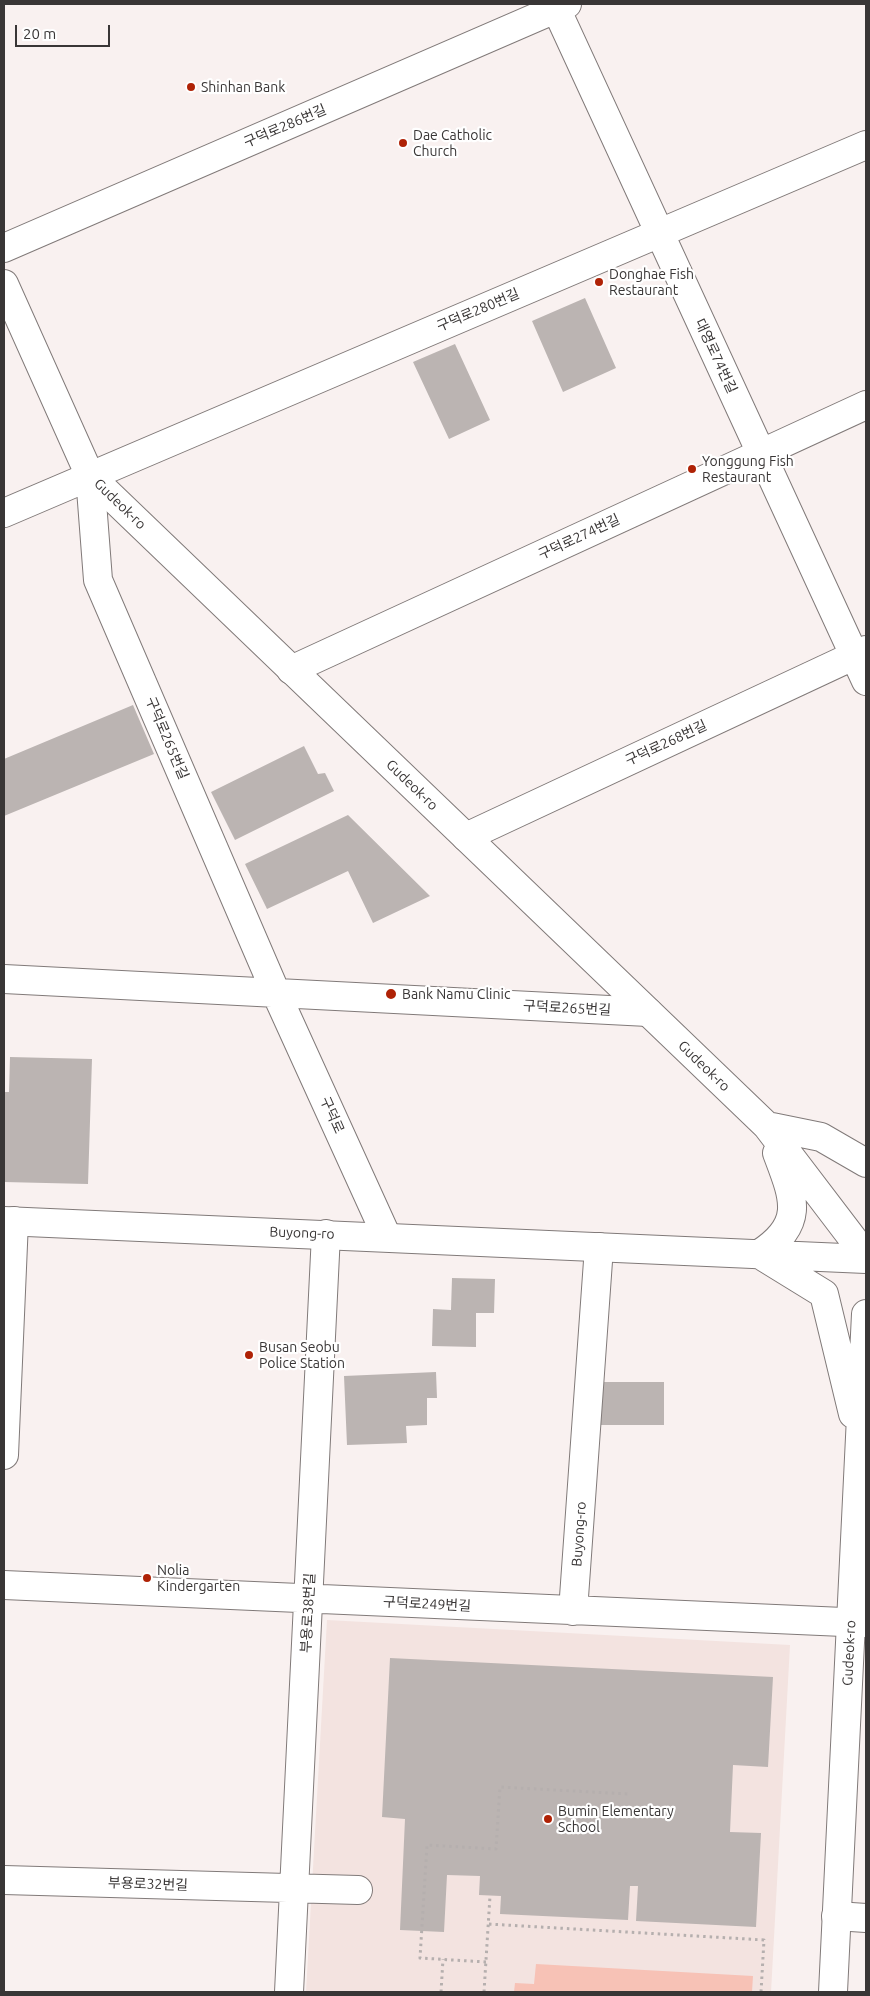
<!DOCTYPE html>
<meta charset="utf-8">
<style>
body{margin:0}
#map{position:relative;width:870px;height:1996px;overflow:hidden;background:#f9f1f0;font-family:Ubuntu,sans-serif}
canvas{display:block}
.frame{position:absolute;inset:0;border:5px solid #393636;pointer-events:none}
.scale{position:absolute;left:15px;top:25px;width:95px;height:22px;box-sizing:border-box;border:2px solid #393636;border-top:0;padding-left:6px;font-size:15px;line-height:18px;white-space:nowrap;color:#393636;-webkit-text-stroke:4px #fff;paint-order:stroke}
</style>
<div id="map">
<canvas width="870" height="1996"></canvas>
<div class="frame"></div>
<div class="scale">20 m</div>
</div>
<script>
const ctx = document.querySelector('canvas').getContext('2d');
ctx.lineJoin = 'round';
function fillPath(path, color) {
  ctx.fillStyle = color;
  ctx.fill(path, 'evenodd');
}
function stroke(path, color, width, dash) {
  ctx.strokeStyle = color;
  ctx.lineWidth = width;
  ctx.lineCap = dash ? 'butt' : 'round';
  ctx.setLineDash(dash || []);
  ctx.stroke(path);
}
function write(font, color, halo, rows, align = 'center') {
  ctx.font = font + ' Ubuntu,"Noto Sans KR",sans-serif';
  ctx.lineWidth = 4.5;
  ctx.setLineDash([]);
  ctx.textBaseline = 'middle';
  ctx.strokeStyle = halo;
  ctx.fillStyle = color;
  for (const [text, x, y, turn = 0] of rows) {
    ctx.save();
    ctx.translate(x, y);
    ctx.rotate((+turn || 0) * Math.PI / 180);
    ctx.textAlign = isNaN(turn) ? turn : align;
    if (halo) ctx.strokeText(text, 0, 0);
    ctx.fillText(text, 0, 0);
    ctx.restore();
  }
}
fillPath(new Path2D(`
 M327 1620 790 1645 771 1992H306Z`), '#f3e3e0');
fillPath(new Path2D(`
 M536 1964 753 1976 752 1992H514L515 1983 534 1984Z`), '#f7c2b6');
fillPath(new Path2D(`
 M585 298 616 368 563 392 532 321Z
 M455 344 490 420 449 439 413 362Z
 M133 705 154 754 4 816V759Z
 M304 746 318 774 325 773 334 791 235 840 211 792Z
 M348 815 430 896 373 923 348 871 267 909 245 864Z
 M10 1057 92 1059 88 1184 4 1182V1092H9Z
 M452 1278 495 1279 494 1313H476V1347L432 1346 433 1309 451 1310Z
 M436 1372 437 1398H427V1425L406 1426 407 1443 347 1445 344 1376Z
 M598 1382H664V1425H598Z
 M390 1658 773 1677 768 1767 733 1765 730 1832 761 1833 756 1927 636 1921 638 1886H630L628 1920 500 1914 501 1896 479 1895 480 1876 447 1875 444 1932 400 1930 405 1819 382 1817Z`), '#bbb4b2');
const minor = new Path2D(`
 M554 4 866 681
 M4 248 567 4
 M90 476 98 580 276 993 387 1237
 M4 513 866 145
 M291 670 866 405
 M466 837 866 650
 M4 979 648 1012
 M4 1455 14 1221
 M4 1585 866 1623
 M573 1611 599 1247
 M4 1880 358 1890
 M836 1916 866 1918
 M289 1992 326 1234`);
const major = new Path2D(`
 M4 284 90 476 767 1126 866 1256
 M767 1126 821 1137 866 1163
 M777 1153C794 1198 806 1224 759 1254L824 1294 853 1414
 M4 1221 866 1259
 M833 1992 866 1314`);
stroke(minor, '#817a79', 30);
stroke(major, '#817a79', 30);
stroke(new Path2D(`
 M489 1924 764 1940 761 1992
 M486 1962 420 1958 427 1845 496 1849 500 1787 628 1794
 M441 1992 443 1959
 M484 1992 490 1896`), '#b5afae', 3, [2.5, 4]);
stroke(minor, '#fff', 28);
stroke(major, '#fff', 28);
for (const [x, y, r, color] of [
 [191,87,5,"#af2206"],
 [403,143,5,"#af2206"],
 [599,282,5,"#af2206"],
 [692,469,5,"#af2206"],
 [391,994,6,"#af2206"],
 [249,1355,5,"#af2206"],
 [147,1578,5,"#af2206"],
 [548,1819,5,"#af2206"]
]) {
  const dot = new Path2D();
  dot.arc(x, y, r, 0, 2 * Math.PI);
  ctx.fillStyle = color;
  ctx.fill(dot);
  stroke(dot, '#fff', 2);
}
write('14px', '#393636', '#fff', [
 ["Shinhan Bank",201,87],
 ["Dae Catholic",413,135],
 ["Church",413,151],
 ["Donghae Fish",609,274],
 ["Restaurant",609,290],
 ["Yonggung Fish",702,461],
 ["Restaurant",702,477],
 ["Bank Namu Clinic",402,994],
 ["Busan Seobu",259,1347],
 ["Police Station",259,1363],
 ["Nolia",157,1570],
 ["Kindergarten",157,1586],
 ["Bumin Elementary",558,1811],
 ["School",558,1827]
], 'left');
write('14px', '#393636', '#fff', [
 ["구덕로286번길",285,126,-23],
 ["구덕로280번길",478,310,-23],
 ["대영로74번길",716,356,65],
 ["Gudeok-ro",120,504,44],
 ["구덕로274번길",579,537,-25],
 ["구덕로265번길",167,738,67],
 ["구덕로268번길",666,743,-25],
 ["Gudeok-ro",412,785,44],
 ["구덕로265번길",567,1008,3],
 ["Gudeok-ro",704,1066,44],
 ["구덕로",332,1115,66],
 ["Buyong-ro",302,1233,2],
 ["Buyong-ro",579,1534,-86],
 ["구덕로249번길",427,1604,3],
 ["부용로38번길",308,1613,-87],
 ["Gudeok-ro",849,1653,-87],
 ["부용로32번길",148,1884,2]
]);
</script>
